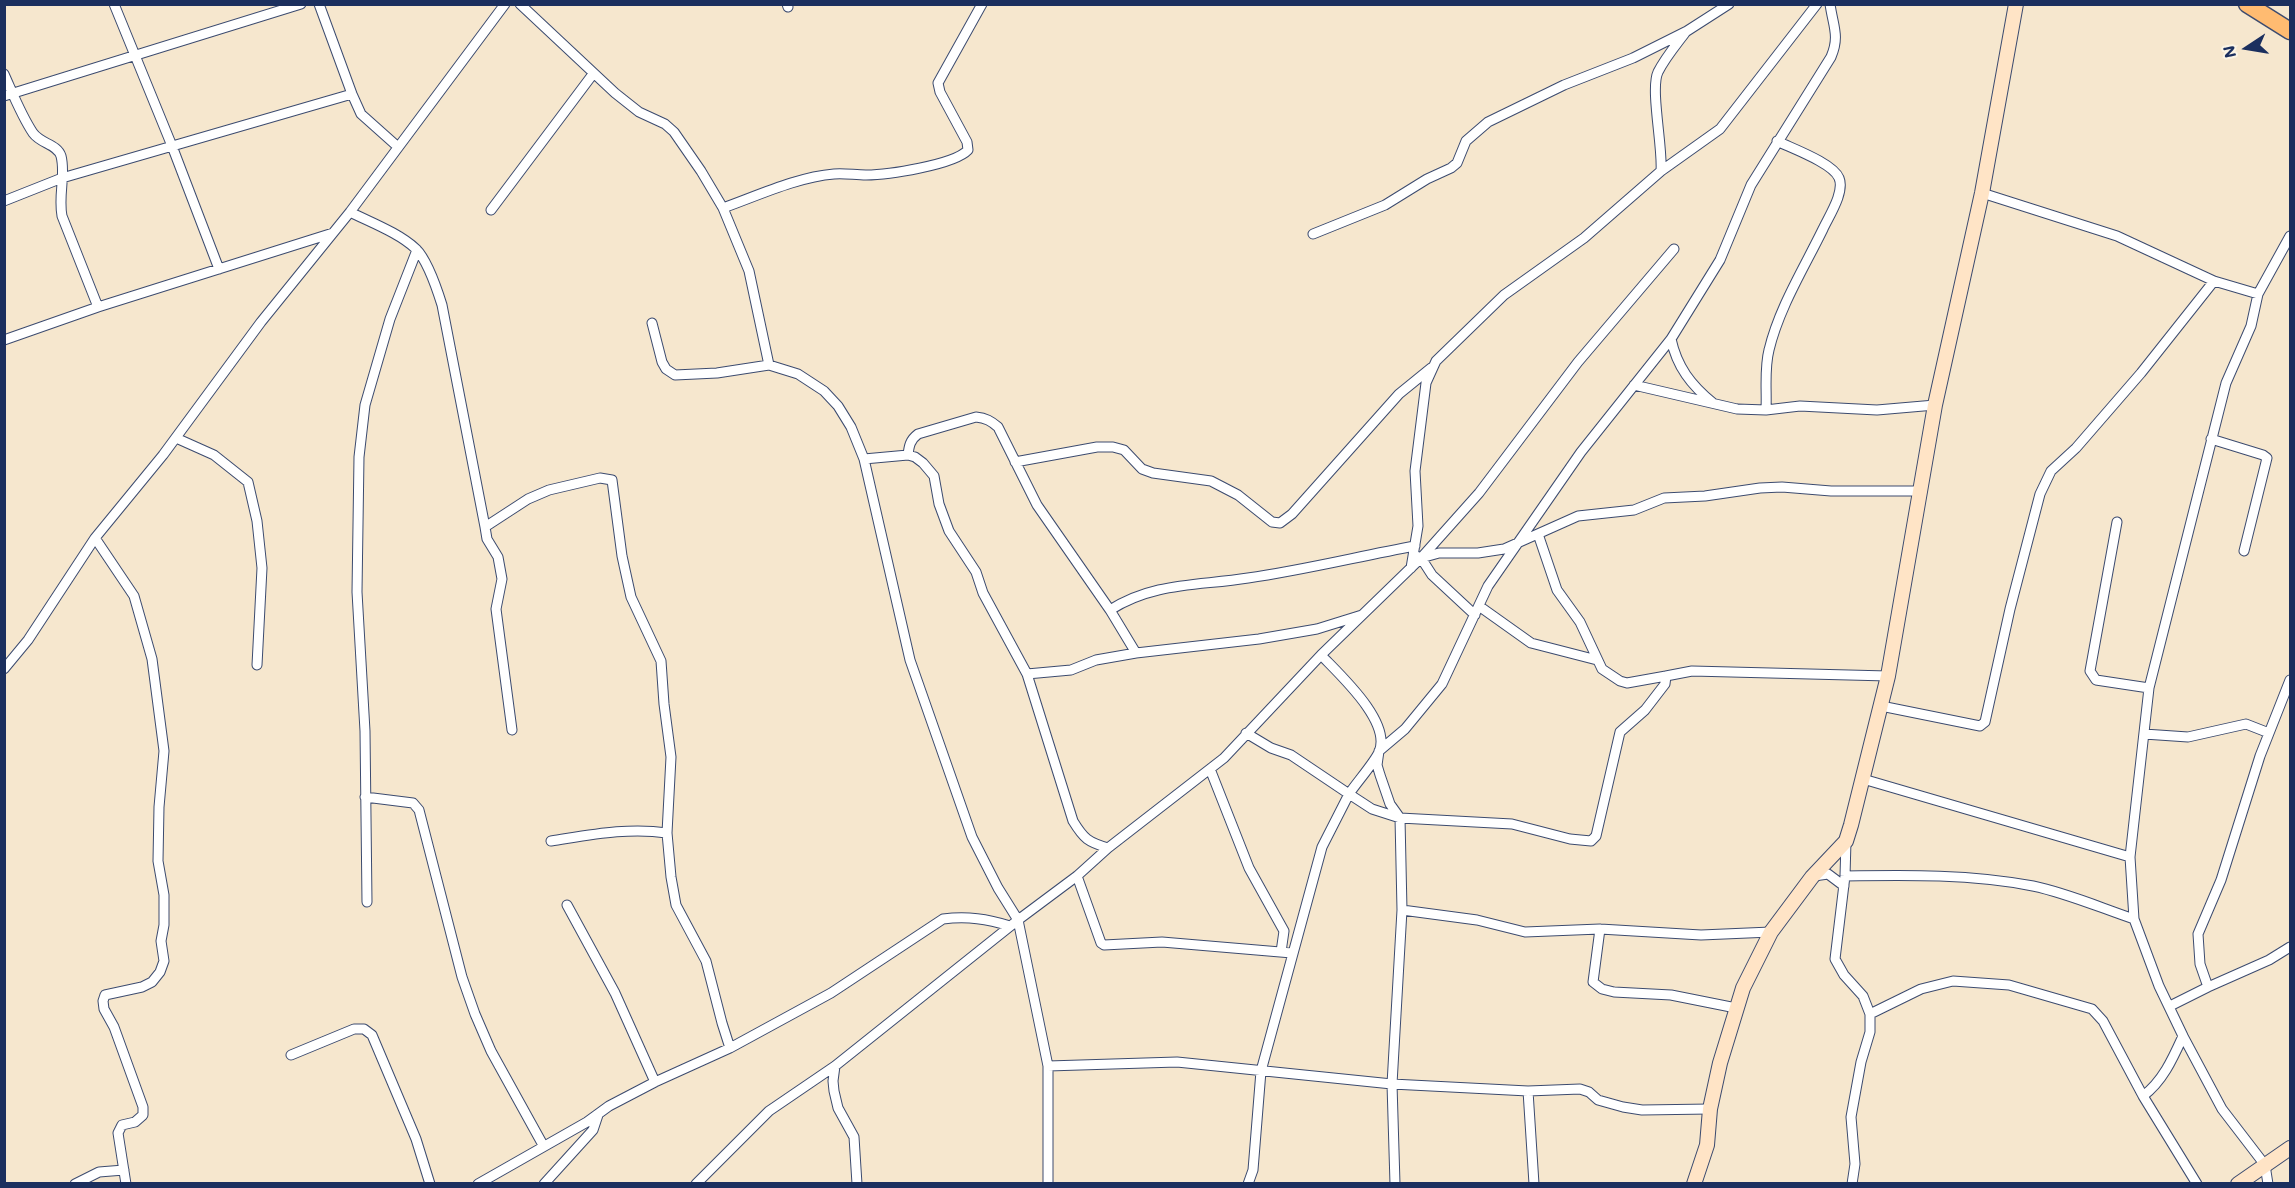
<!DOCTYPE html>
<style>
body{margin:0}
#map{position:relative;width:2295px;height:1188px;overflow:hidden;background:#f6e7ce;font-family:Mali,sans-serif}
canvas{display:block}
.frame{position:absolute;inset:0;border:6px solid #1b2f5e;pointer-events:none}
.north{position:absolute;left:2217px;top:18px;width:60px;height:60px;-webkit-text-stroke:4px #fcf5e5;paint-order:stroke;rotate:258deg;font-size:16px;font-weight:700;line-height:24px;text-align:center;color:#1b2f5e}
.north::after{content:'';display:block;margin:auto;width:21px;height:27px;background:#1b2f5e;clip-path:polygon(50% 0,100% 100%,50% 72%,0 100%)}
</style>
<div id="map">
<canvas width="2295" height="1188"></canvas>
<div class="frame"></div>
<div class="north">N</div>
</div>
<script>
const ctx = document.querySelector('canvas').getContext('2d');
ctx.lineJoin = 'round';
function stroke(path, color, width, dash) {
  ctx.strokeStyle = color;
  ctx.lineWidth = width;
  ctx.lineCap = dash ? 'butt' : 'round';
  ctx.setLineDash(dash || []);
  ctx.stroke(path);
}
const street = new Path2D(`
 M114 4 172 146 219 269
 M319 4 352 94 361 114 398 147
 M520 4 615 93 639 112 665 124 674 132 701 171 723 208 749 271 769 365
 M787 4 788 7
 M4 74C13 94 21 115 33 133 41 144 57 144 61 156 66 175 58 195 62 216L98 307
 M4 96 301 4
 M1661 171C1663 147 1650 89 1658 72 1665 58 1676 45 1685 33
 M1982 193 2117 236 2214 281 2258 294
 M4 201 62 178 352 94
 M723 208C757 196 797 177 834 174 844 173 855 175 866 175 887 175 954 165 968 150L967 142 940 92 938 83 982 4
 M491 210 593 74
 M350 212C372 223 399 233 416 249 428 261 437 289 442 305L485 527 487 539 498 557 502 579 496 609 512 730
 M1313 234 1385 205 1427 179 1451 168 1457 163 1466 141 1488 122 1564 85 1633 58 1687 31 1729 4
 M1674 249 1578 362 1479 493 1421 558 1439 553H1478L1504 549 1578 516 1634 510 1664 498 1705 496 1760 488 1782 487 1831 491H1919
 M652 323 662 362 666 369 675 375 717 373 769 365 798 374 824 391 838 406 851 427 864 459 910 660 972 837 998 888 1018 920 1048 1066V1184
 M1671 339C1677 367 1691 385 1713 403
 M4 340 98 307 333 233
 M1634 385 1737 409 1766 410 1800 406 1877 410 1935 405
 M1766 410C1767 391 1764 369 1769 350 1779 308 1804 268 1823 229 1829 216 1845 192 1839 178 1833 163 1791 148 1777 141
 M176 438 214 455 248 482 257 521 262 568 257 665
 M2211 439 2263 455 2267 458 2244 551
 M908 455C909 446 910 440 918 434L976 417C986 418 991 421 998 427L1037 505 1110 610 1136 653
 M864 459 908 455 915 457 923 463 934 476 939 504 949 531 976 572 983 593 1027 674 1073 821C1084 839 1088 842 1108 848
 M1015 462 1097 447H1113L1124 450 1142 469 1153 473 1211 481 1238 495 1272 522 1280 523 1292 514 1399 394 1431 368
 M2117 522 2090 671 2096 680 2149 688
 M485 527 528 499 549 490 600 478 612 480 622 556 631 597 661 661 664 704 671 757 667 833 671 877 676 905 706 961 722 1023 730 1048
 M1538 534 1557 590 1580 622 1602 669 1620 681 1627 683 1666 676
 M95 538 134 596 152 659 164 751 159 807 158 861 164 895V925L161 941 164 961 160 972 152 982 142 987 105 995 103 1001 104 1009 114 1027 143 1107V1115L135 1122 122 1125 118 1133 126 1184
 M1416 556 1421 558 1432 575 1475 615
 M1411 568 1418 526 1415 471 1426 383 1436 361 1504 295 1584 238 1661 171 1720 129 1817 4
 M1479 606 1531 643 1597 660
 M1110 610C1154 582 1198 586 1248 578 1304 570 1360 556 1415 546
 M1321 655C1340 675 1392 722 1379 752 1374 763 1357 782 1349 794L1372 809 1400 818 1512 824 1570 839 1591 841 1596 836 1620 732 1645 710 1665 684 1666 676 1692 671 1888 676
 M4 669 28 640 95 538 163 455 261 322 350 212 505 4
 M1027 674 1071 670 1096 660 1136 653 1259 639 1317 629 1362 615
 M1881 706 1980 726 1985 722 2010 609 2040 494 2051 471 2076 448 2141 373 2214 281
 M1246 733 1271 748 1291 755 1349 794 1322 847 1261 1071 1253 1170 1248 1184
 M2144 734 2188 737 2246 724 2269 733
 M1210 769 1249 868 1284 931 1281 952
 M1863 779 2130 857
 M365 797 413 803 419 810 462 977 475 1014 491 1051 543 1145
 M551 841C590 835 628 827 667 833
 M1846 841 1845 876 1835 959 1844 975 1863 996 1870 1014V1032L1861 1062 1851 1117 1855 1164 1852 1184
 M1077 876 1101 943 1104 945 1162 942 1292 953
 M1814 876 1828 874 1844 886
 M1845 876C1908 875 1971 874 2033 886 2067 893 2101 908 2134 919L2159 986 2183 1036C2173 1058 2163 1081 2143 1096L2197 1184
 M367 902 365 731 357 592 359 457 365 405 390 319 417 250
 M567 905 615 993 655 1082
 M1402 910 1477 920 1525 932 1600 929 1701 935 1771 932
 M2134 919 2130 857 2149 688 2226 383 2251 326 2258 294 2290 236
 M1600 929 1593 982 1602 989 1614 992 1671 995 1736 1008
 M2208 987 2269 960 2290 947
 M2170 1006 2208 987 2200 964 2198 934 2221 880 2260 756 2290 680
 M1870 1014 1921 989 1953 981 2009 985 2092 1009 2103 1021 2143 1096
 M2183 1036 2222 1109 2265 1165 2268 1184
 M291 1055 354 1029H364L372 1035 416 1139 430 1184
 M835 1066 833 1081 834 1091 838 1108 854 1137 857 1184
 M1048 1066 1177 1062 1392 1084 1402 910 1400 818 1390 804 1380 775 1377 765 1379 751 1405 729 1442 684 1488 586 1581 452 1671 339 1720 260 1751 185 1831 57C1840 36 1833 26 1830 4
 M1528 1091 1534 1184
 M75 1184 99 1172 124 1170
 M478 1184 587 1122 609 1106 655 1082 730 1048 831 993 943 919C968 916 987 919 1010 926
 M544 1184 593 1130 598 1115
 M696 1184 769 1111 835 1066 1018 920 1077 876 1108 848 1224 758 1321 655 1421 558
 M1395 1184 1392 1084 1528 1091 1580 1089 1589 1092 1598 1100 1623 1107 1642 1110 1710 1109`);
const secondary = new Path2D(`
 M1694 1184 1707 1145 1710 1109 1720 1063 1743 988 1771 932 1812 877 1846 841 1851 825 1888 676 1935 405 1982 193 2016 4
 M2238 1184 2290 1148`);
const highway = new Path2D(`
 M2247 4 2290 31`);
stroke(street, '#3c4b6f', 11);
stroke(secondary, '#3c4b6f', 16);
stroke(highway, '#3c4b6f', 19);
stroke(street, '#fff', 9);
stroke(secondary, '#ffe4c6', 14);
stroke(highway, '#ffbb71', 16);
</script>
